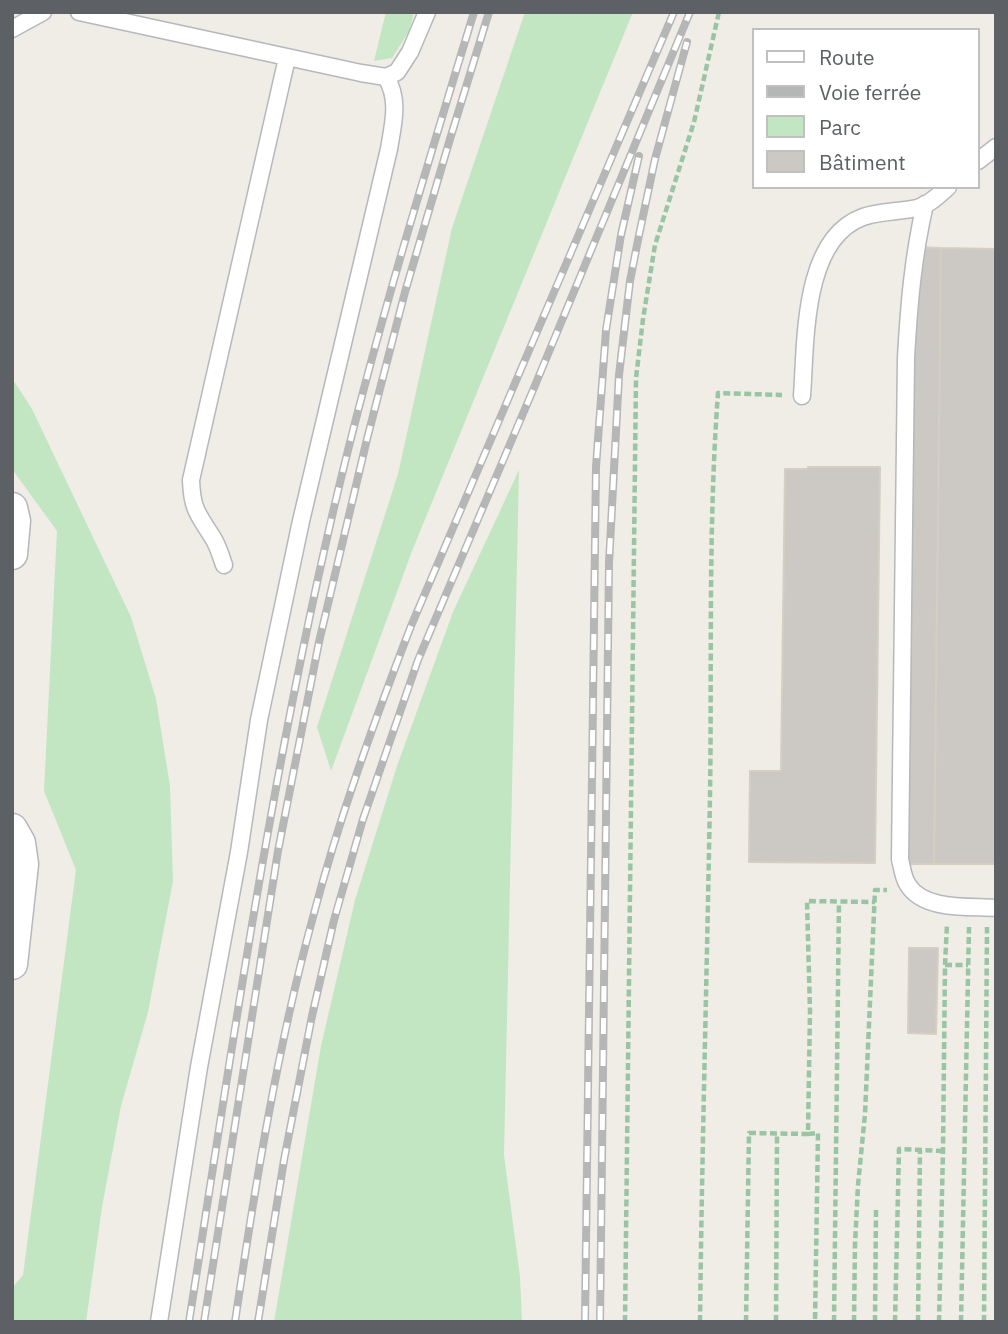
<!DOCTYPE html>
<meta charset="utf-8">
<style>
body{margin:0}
#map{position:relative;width:1008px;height:1334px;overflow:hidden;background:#efede5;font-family:"IBM Plex Sans",sans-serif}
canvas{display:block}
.frame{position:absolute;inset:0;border:14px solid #5d6165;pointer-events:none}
.legend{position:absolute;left:752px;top:28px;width:228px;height:161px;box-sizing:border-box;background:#fff;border:2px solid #bec0c1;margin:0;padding:9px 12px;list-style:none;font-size:21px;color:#5d6165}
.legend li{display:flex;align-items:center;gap:14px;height:35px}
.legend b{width:35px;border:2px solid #bec0c1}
</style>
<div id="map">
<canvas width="1008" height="1334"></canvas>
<div class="frame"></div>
<ul class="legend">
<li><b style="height:9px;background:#fff"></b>Route</li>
<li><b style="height:9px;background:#b5b6b6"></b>Voie ferrée</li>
<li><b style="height:19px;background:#c2e6c1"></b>Parc</li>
<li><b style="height:19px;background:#ccc9c4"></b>Bâtiment</li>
</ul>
</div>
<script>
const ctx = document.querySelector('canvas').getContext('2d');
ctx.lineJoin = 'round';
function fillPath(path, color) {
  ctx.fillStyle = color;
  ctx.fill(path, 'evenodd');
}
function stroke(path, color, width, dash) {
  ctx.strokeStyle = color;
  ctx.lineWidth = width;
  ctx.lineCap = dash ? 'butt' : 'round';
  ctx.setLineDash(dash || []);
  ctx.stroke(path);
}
fillPath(new Path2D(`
 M386 12H414L409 31 392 58 374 61Z
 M525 12H633L412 551 331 771 317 727 398 474 452 228Z
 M12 378 32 409 131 617 156 699 170 786 173 881 148 1012 121 1106 102 1207 86 1322H12V1288L23 1275 76 870 44 791 57 531 12 469Z
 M519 470 504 1155 520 1277 522 1322H274L321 1046 355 900 397 766 453 612Z`), '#c2e6c1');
const building = new Path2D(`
 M913 247 941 248 934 864H906Z
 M941 248 996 249V864H934Z
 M808 467H880L875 863 749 862 750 771H781L785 469H808Z
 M909 948H938L936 1034 908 1033Z`);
fillPath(building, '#ccc9c4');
stroke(building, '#d4cec3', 2);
const lane = new Path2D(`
 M79 12 361 73 386 77C400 100 393 124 389 149L301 521 259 720 239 852 199 1067 159 1322
 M12 29 43 12
 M386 77 397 72 410 52 427 12
 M978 161 996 147
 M925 204C913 257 909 304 906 358L900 859C902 867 903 878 908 885 924 911 970 906 996 908
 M802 396C806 342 802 239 863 217 880 211 899 212 917 208 929 205 939 195 948 187
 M224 565C221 556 218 546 213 538 198 514 192 510 191 480L287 58`);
const street = new Path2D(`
 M12 508 15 521 12 554
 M12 829 20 843 23 864 12 964`);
stroke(lane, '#b5b8bc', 19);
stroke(street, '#b5b8bc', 33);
stroke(new Path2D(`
 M945 965H968
 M808 1134 818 1133 815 1322
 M625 1322 636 378 643 319 655 245 694 122 719 12
 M700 1322C702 1147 707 971 710 796 712 662 708 527 718 393L782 395
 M746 1322 749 1133 808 1134 810 1011 807 901 875 902
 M776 1322 777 1134
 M834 1322 839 902
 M854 1322 855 1244 858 1185 865 1114 875 890H887
 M875 1322 876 1210
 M895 1322 899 1149 943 1151
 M918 1322 920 1150
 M939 1322 943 1151 945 965 947 924
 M961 1322 969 927
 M984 1322 987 927`), '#99c5a5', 4.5, [7, 3.5]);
stroke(lane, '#fff', 16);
stroke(street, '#fff', 30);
const rail = new Path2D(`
 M189 1322C230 1060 268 797 327 538 367 361 421 186 474 12
 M204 1322 278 851 319 642 367 439 405 292 450 139 489 12
 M235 1322C255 1186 277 1049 313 917 339 818 374 722 411 626L674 12
 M258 1322 284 1160 312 1016 334 920 363 819 418 660 536 383 690 12
 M585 1322 596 467 606 330 621 235 639 156
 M600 1322 609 563 619 375 630 281 638 240 655 159 687 42`);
stroke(rail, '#b5b6b6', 8);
stroke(rail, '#fff', 5, [16]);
</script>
